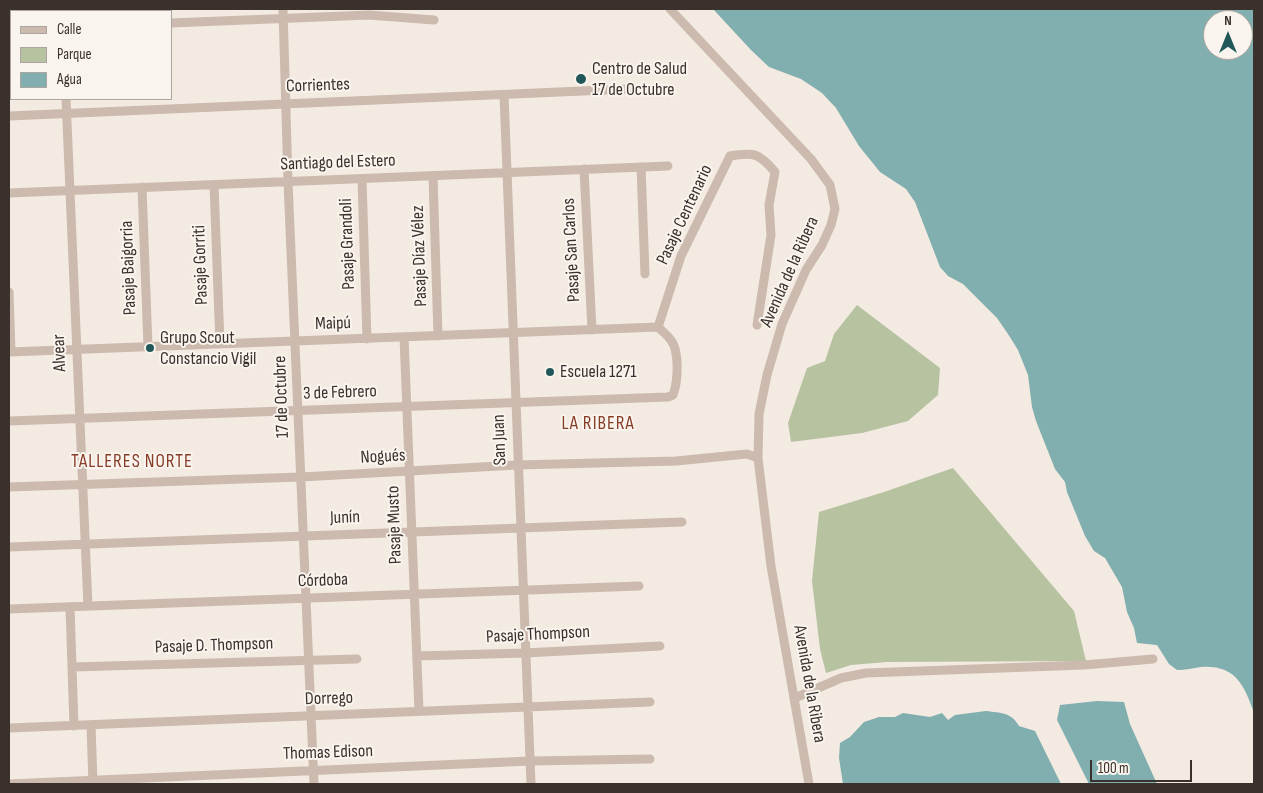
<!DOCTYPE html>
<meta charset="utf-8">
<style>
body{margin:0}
#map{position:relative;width:1263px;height:793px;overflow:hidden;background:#f3eae1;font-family:"Sofia Sans Condensed",sans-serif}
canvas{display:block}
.frame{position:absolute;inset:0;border:10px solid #3a302c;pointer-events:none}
.legend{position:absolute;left:10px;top:10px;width:162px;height:90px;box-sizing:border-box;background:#faf4ee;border:1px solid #ada6a0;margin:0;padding:6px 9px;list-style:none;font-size:15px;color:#3a302c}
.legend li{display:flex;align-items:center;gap:10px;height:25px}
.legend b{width:25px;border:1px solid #ada6a0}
.north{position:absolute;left:1203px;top:10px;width:50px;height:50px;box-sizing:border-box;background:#faf4ee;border:1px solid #ada6a0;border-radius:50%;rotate:0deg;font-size:14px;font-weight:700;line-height:20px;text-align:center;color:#3a302c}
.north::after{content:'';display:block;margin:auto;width:18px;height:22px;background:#22575a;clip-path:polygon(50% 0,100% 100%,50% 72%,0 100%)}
.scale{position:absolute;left:1090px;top:760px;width:102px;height:22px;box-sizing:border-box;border:2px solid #3a302c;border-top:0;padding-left:6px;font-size:15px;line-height:18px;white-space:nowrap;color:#3a302c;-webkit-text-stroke:4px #faf4ee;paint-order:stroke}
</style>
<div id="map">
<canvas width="1263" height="793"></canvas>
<div class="frame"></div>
<ul class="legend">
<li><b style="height:6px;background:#cbbaad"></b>Calle</li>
<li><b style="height:14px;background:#b7c2a1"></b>Parque</li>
<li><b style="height:14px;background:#81aeaf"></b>Agua</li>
</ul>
<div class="north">N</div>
<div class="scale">100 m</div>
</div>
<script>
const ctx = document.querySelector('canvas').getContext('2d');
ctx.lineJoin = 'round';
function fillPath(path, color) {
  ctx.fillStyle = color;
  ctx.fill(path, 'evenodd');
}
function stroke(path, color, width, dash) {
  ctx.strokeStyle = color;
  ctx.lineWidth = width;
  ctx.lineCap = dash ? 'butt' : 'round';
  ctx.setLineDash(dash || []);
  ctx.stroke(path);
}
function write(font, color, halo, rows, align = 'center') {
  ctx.font = font + ' "Sofia Sans Condensed",sans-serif';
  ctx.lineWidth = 4;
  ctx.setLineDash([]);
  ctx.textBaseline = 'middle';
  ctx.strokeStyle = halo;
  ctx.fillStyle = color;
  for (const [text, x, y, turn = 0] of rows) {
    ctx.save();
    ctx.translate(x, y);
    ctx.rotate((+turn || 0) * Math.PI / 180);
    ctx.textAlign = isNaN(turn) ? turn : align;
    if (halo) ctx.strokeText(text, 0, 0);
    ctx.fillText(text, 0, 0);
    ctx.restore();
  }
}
fillPath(new Path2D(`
 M857 305 940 368 938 395 908 421 862 433 791 442 788 423 807 368 825 361 834 334Z
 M953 468 1074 611 1086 661 887 662 851 665 826 673 820 649 812 581 819 512 884 492Z`), '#b7c2a1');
fillPath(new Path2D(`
 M713 9H1254V713C1244 684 1235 665 1201 667 1193 668 1185 670 1177 670L1169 664 1157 645 1137 643 1134 628 1127 612 1122 587 1105 558 1094 551 1085 536 1067 492 1065 482 1055 469 1036 421 1032 407 1028 375 1018 350 1008 334 997 318 963 284 948 276 940 267 915 202 906 189 880 172 859 146 836 108 822 93 801 79 769 67 751 50ZM1213 20H1243V50H1213Z
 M1097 701 1124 702 1130 724 1157 784H1089L1057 720 1060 705Z
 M986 711C1001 713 1011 712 1019 726L1035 731 1061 784H843L839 758 840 743 850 737 864 722 879 717H895L903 713 930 717 942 713 948 720 955 715Z`), '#81aeaf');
stroke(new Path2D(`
 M62 9V11
 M283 9 288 182 314 784
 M670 9 811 159 830 185 835 209 831 225 822 245 806 270 782 324 767 375 759 414 758 458 771 566 809 784
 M171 23 369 15 434 20
 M9 29H11
 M504 95 531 784
 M66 99 88 606
 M9 116 628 89
 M641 167 645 274
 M584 169 592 330
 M433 176 438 336
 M362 179 367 339
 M214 185 220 344
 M142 187 148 347
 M9 193 668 166
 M9 292 11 352
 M658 327 681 256 730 156C754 152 759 153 775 172L769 205 771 235 757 325
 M404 337 419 711
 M9 352 658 327
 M9 421 668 397 673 395C678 382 680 350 670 339 667 335 662 331 658 327
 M9 487 301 477 517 465 676 461 747 454 758 458
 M9 547 682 522
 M70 607 74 726
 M9 609 639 586
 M417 656 525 653 660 646
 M72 667 357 659
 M795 698 841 678 866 673 1084 665 1153 659
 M91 725 93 784
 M9 728 650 702
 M9 784 530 761 650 759`), '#cbbaad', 9);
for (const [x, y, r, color] of [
 [581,79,6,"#22575a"],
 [150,348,5,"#22575a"],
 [550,372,5,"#22575a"]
]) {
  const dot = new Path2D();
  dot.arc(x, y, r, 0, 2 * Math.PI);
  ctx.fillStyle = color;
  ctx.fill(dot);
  stroke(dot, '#faf4ee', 2);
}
write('18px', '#3a302c', '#faf4ee', [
 ["Centro de Salud",592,69],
 ["17 de Octubre",592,90],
 ["Grupo Scout",160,338],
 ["Constancio Vigil",160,359],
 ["Escuela 1271",560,372]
], 'left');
write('18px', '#3a302c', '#faf4ee', [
 ["Corrientes",318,86,-2],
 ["Santiago del Estero",338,163,-2],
 ["Pasaje Centenario",685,215,-65],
 ["Pasaje Grandoli",348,244,-92],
 ["Pasaje San Carlos",572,250,-93],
 ["Pasaje Díaz Vélez",420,256,-92],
 ["Pasaje Gorriti",201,265,-92],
 ["Pasaje Baigorria",129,268,-92],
 ["Avenida de la Ribera",790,272,-66],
 ["Maipú",333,324,-2],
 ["Alvear",60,353,-92],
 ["3 de Febrero",340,393,-2],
 ["17 de Octubre",282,397,-92],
 ["San Juan",500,440,-92],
 ["Nogués",383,457,-3],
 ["Junín",345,518,-2],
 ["Pasaje Musto",395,525,-92],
 ["Córdoba",323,581,-2],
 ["Pasaje Thompson",538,635,-3],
 ["Pasaje D. Thompson",214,646,-2],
 ["Avenida de la Ribera",809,684,80],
 ["Dorrego",329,699,-2],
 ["Thomas Edison",328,753,-2]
]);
ctx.letterSpacing = '1px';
write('19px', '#863c27', '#faf4ee', [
 ["LA RIBERA",598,424],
 ["TALLERES NORTE",132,462]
]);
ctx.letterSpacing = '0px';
</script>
